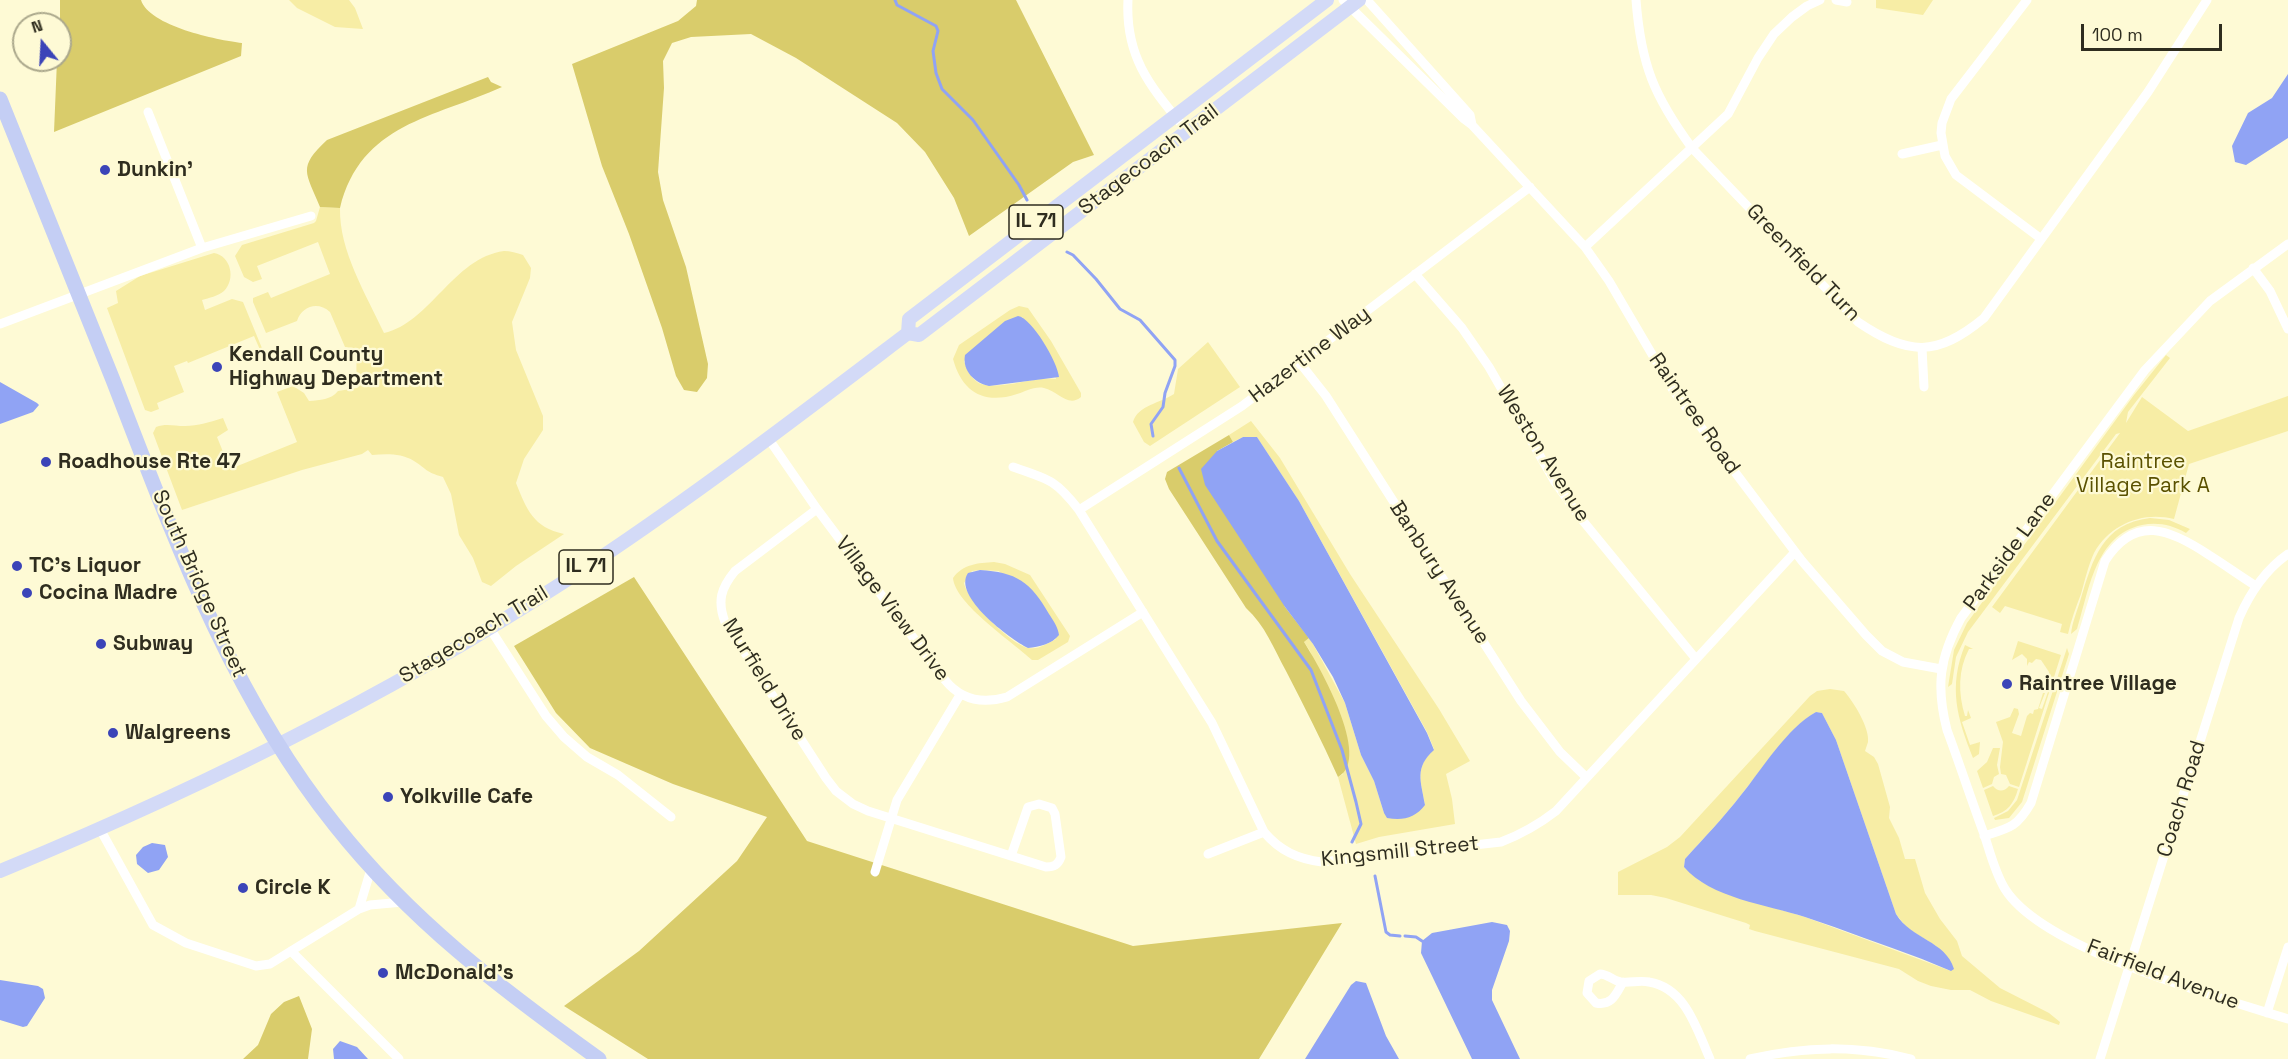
<!DOCTYPE html>
<style>
body{margin:0}
#map{position:relative;width:2288px;height:1059px;overflow:hidden;background:#fefad5;font-family:"Space Grotesk",sans-serif}
canvas{display:block}
.north{position:absolute;left:12px;top:12px;width:60px;height:60px;box-sizing:border-box;background:#fefad5;border:2px solid #aba88c;border-radius:50%;rotate:342deg;font-size:16px;font-weight:700;line-height:24px;text-align:center;color:#2f2d1f}
.north::after{content:'';display:block;margin:auto;width:21px;height:27px;background:#3b44b8;clip-path:polygon(50% 0,100% 100%,50% 72%,0 100%)}
.scale{position:absolute;left:2081px;top:24px;width:141px;height:27px;box-sizing:border-box;border:3px solid #2f2d1f;border-top:0;padding-left:8px;font-size:18px;line-height:21px;white-space:nowrap;color:#2f2d1f;-webkit-text-stroke:4px #fefad5;paint-order:stroke}
</style>
<div id="map">
<canvas width="2288" height="1059"></canvas>
<div class="north">N</div>
<div class="scale">100 m</div>
</div>
<script>
const ctx = document.querySelector('canvas').getContext('2d');
ctx.lineJoin = 'round';
function fillPath(path, color) {
  ctx.fillStyle = color;
  ctx.fill(path, 'evenodd');
}
function stroke(path, color, width, dash) {
  ctx.strokeStyle = color;
  ctx.lineWidth = width;
  ctx.lineCap = dash ? 'butt' : 'round';
  ctx.setLineDash(dash || []);
  ctx.stroke(path);
}
function write(font, color, halo, rows, align = 'center') {
  ctx.font = font + ' "Space Grotesk",sans-serif';
  ctx.lineWidth = 4.5;
  ctx.setLineDash([]);
  ctx.textBaseline = 'middle';
  ctx.strokeStyle = halo;
  ctx.fillStyle = color;
  for (const [text, x, y, turn = 0] of rows) {
    ctx.save();
    ctx.translate(x, y);
    ctx.rotate((+turn || 0) * Math.PI / 180);
    ctx.textAlign = isNaN(turn) ? turn : align;
    if (halo) ctx.strokeText(text, 0, 0);
    ctx.fillText(text, 0, 0);
    ctx.restore();
  }
}
fillPath(new Path2D(`
 M289 0H349L355 8 363 29 335 27 297 8Z
 M1876 0H1933L1923 15 1876 8Z
 M320 207 340 208C339 251 366 294 384 333 430 323 453 258 504 251 510 251 517 253 523 255L531 268 530 278 512 322 516 350 543 416V430L524 459 516 483C527 510 533 527 564 534L516 566 491 586 482 582 473 558 459 535 451 494 443 477C425 472 427 469 414 461 401 453 386 454 372 455L368 450 362 454 302 470 182 510 153 433 156 427C166 423 174 426 185 426 198 426 210 422 223 418L228 430 217 437 230 469 297 442 277 392 293 386 304 393 309 401C320 400 331 400 338 391L357 388 362 384 363 380 357 376C355 365 359 358 353 348L345 347 330 312C318 301 302 306 297 321L266 333 253 302V298L268 292 271 298 330 274 318 242 257 266 262 279 253 282 244 277 235 256 242 245 314 223 316 221Z
 M214 253C231 256 236 279 224 291 218 296 209 298 202 300L205 310 232 299 243 302 266 358 264 359 254 336 188 363 187 361 174 366 184 392 157 403 159 409 151 412 145 410 107 308 118 303 116 291 140 276Z
 M1019 306 1028 308 1051 341 1081 393V397C1068 408 1058 391 1044 388 1034 386 1025 392 1017 394 984 405 962 392 953 359L959 345 1010 310ZM1022 317 1044 344 1056 379C1036 375 991 394 976 381 970 376 967 369 964 361Z
 M1208 342 1240 387 1150 446 1144 442 1133 422C1138 405 1161 403 1174 394L1178 369Z
 M2166 355 2170 358 2128 412 2126 423 2142 397 2188 431 2288 396V431L2189 464 2174 519C2143 511 2110 524 2094 553 2088 566 2085 580 2081 594 2076 607 2071 620 2068 634L2060 632 2062 624 2005 606 2000 613 1992 607 2120 433 2116 434 1968 632 1956 657 1952 684 1948 687 1954 650 1967 623 2134 395Z
 M1251 421 1280 458 1350 574 1439 709 1470 761 1446 774 1452 799 1455 824 1379 837 1356 844 1338 777 1343 774 1310 651 1304 642 1309 638 1313 644 1345 703 1361 755 1374 781 1384 813 1425 805C1421 781 1414 768 1434 749L1427 732 1299 501 1257 437H1243L1233 442 1229 435Z
 M2150 518 2169 520 2190 529 2186 533C2172 525 2158 522 2142 525 2095 535 2089 591 2077 629L2071 634C2072 622 2078 609 2081 598 2093 559 2102 524 2150 518Z
 M994 562 1005 564 1030 575 1070 636 1068 642 1038 660H1032C1013 642 955 604 953 578 963 564 978 563 994 562ZM980 570 999 571 1056 639C1048 643 1038 650 1029 648 1012 646 967 600 964 583L972 571Z
 M2018 641 2061 655 2019 787 2010 784 2006 775 2001 774 2000 767 2003 742 1996 722 2010 717 2014 708 2018 709 2019 714 2012 733 2021 736 2027 716 2030 713 2033 714 2034 710 2038 709 2043 693H2045L2039 708 2042 709 2050 686 2047 680 2049 672 2041 660 2036 659 2032 663 2029 662 2027 666V659L2022 654 2012 660Z
 M1965 645 1973 649H1969C1958 670 1958 693 1965 716H1967L1968 710 1971 718 1962 722 1970 745 1980 742 1979 754 1973 758C1957 718 1948 687 1965 645Z
 M2067 648 2069 654 2022 802 2009 818 1995 820 1994 818 2008 811 2017 800Z
 M1830 689 1844 691C1853 701 1870 728 1868 742 1867 745 1866 748 1865 751L1874 757 1878 764 1890 807 1889 818 1899 838 1905 859H1915L1925 893 1940 919 1957 941 1962 956 2000 988 2049 1013 2060 1022 2059 1025 1991 1001 1970 990H1951L1931 986 1918 981 1899 969 1755 931 1749 929 1750 925 1746 923 1666 898 1651 895H1618V872L1667 847 1680 837 1810 696 1817 691ZM1816 712 1822 713 1836 740 1896 914 1907 928 1936 946 1951 971 1805 917 1730 895 1700 881 1684 867 1685 859C1704 838 1724 817 1741 795 1761 771 1789 727 1816 712Z
 M1993 748H2000L1997 765 1999 774 1994 777 1992 784 1983 788 1977 771 1987 762Z
 M1993 786C1998 792 2004 792 2009 786L2018 789C2014 804 2007 812 1993 816L1984 790Z`), '#f7eda5');
fillPath(new Path2D(`
 M60 0H141C149 26 217 40 242 43L241 56 54 132 57 60H60Z
 M697 0H1016L1094 155 1073 162 969 236 954 198 925 152 897 123 796 58 751 34 691 37 672 43 663 61 664 88 658 172 663 200 686 267 708 364 707 378 697 392 684 390 676 376 662 328 629 234 602 166 572 64 678 21 696 6Z
 M488 77 491 82 502 87C434 118 361 123 340 208L320 207C306 172 297 168 327 140Z
 M1229 435 1233 442 1217 451 1285 607 1309 638 1304 642C1318 664 1373 759 1338 777 1322 741 1304 706 1286 671 1274 649 1265 625 1246 608L1169 489 1165 479 1167 472Z
 M634 577 807 841 1133 946 1342 923 1259 1059H648L564 1006 639 951 737 861 767 817 673 784 590 748 556 713 514 646Z
 M299 996 312 1029 308 1059H243L258 1045 271 1014 284 1002Z`), '#d9cc6b');
fillPath(new Path2D(`
 M2288 74V138L2246 165 2235 162 2232 146 2248 113 2272 98Z
 M1018 316C1032 318 1058 363 1059 377L989 386C975 383 962 371 965 355L1005 321Z
 M0 382 37 403 39 405 33 412 0 424Z
 M1243 437H1257L1299 501 1427 733 1434 750C1414 768 1421 781 1425 805 1415 818 1403 821 1387 818L1384 813 1374 781 1361 755 1345 703 1333 677 1313 644 1285 607 1205 485 1201 469 1217 451Z
 M980 570C1016 572 1031 582 1049 614 1053 620 1058 627 1059 635 1052 644 1039 647 1028 648 1010 639 952 596 968 573Z
 M1816 712 1822 713 1836 740 1896 914C1911 939 1946 941 1954 969L1951 971 1922 959C1883 945 1844 930 1805 917 1768 905 1710 898 1684 867L1685 859C1704 838 1724 817 1741 795 1762 769 1787 728 1816 712Z
 M152 843 165 845 168 857 159 870 148 873 137 864 136 855 143 847Z
 M1492 922 1507 925 1510 931 1509 941 1492 990V1000L1520 1059H1472L1421 953 1422 941 1432 933Z
 M0 980 38 986 43 989 45 998 27 1026 23 1027 0 1020Z
 M1356 981 1366 983 1386 1036 1399 1059H1305L1351 985Z
 M340 1041 357 1047 368 1059H334L333 1049Z`), '#90a3f4');
stroke(new Path2D(`
 M895 0 897 5 936 26 938 31 933 51 936 73 942 89 973 120 1019 185 1027 200
 M1067 252 1073 255 1096 279 1120 309 1140 320 1175 360V366L1165 393 1163 407 1151 424 1153 436
 M1179 468 1217 541 1311 670 1342 750 1356 802 1361 824 1352 842
 M1375 876 1386 932 1390 935 1400 936
 M1405 936 1416 937 1422 941`), '#90a3f4', 3);
stroke(new Path2D(`
 M1128 0C1125 59 1152 88 1187 131
 M1343 0 1464 119 1472 125 1585 247 1609 281 1673 390 1802 561 1866 635 1882 651 1903 662 1941 669
 M1367 0 1470 115 1472 125
 M1636 0C1641 65 1654 96 1692 148L1858 322C1908 356 1937 357 1984 318L2148 92 2207 0
 M1836 0 1847 2
 M2027 0 1951 99 1942 123 1941 133 1945 156 1956 175 2040 238
 M148 112 202 248
 M1902 154 1942 145
 M2288 244 2210 301 2145 370 1961 618C1939 658 1936 687 1947 730 1960 765 1971 799 1984 834 1990 852 1995 873 2005 889 2043 950 2218 997 2288 1019
 M1585 247 1728 114 1758 58 1774 34 1792 17 1807 6 1820 0
 M2253 268 2270 291 2288 329
 M1415 274 1462 328 1489 367 1555 482 1579 516 1696 659
 M0 324 202 248 311 216
 M1922 348 1924 387
 M1300 363 1326 396 1521 701 1560 752 1586 777
 M768 438 817 509 945 680C961 700 983 704 1007 697L1143 612
 M1013 467C1049 479 1056 480 1079 510L1212 723 1264 832C1280 851 1298 859 1322 862L1501 842C1522 834 1538 825 1556 811L1795 552
 M817 509 735 571C721 588 717 601 725 622L826 778 836 791 853 804 868 811 1046 867C1054 867 1058 865 1061 857L1055 814 1052 808 1039 804 1028 807 1011 856
 M1079 510 1242 406 1530 187
 M489 627 546 716 564 737 587 757 618 775 671 817
 M100 829 153 925 186 943 256 966 270 964 359 909 370 905 403 902
 M1984 836C2010 828 2017 827 2031 803L2105 561C2135 514 2170 529 2209 555 2225 565 2240 576 2256 586
 M1208 854 1264 832
 M875 872 897 800 960 695
 M359 909 371 869
 M291 951 399 1059
 M1623 982C1616 994 1612 1006 1596 1003L1587 993 1589 981 1600 974C1608 974 1613 981 1621 982 1631 983 1640 980 1649 982 1686 988 1697 1030 1710 1059
 M2267 1013 2288 947
 M1750 1059C1805 1046 1856 1045 1911 1059
 M2100 1059 2239 618C2250 593 2265 570 2288 554`), '#fff', 9);
stroke(new Path2D(`
 M908 333 919 335 1359 0
 M0 871C207 786 408 686 594 562 702 490 805 411 908 333L909 319 1327 0`), '#d3daf7', 14);
stroke(new Path2D(`
 M0 99C37 193 76 286 113 380 172 532 231 696 335 825 411 921 500 988 599 1059`), '#c4cef4', 15);
for (const [x, y, r, color] of [
 [105,170,6,"#3b44b8"],
 [217,367,6,"#3b44b8"],
 [46,462,6,"#3b44b8"],
 [17,566,6,"#3b44b8"],
 [27,593,6,"#3b44b8"],
 [101,644,6,"#3b44b8"],
 [2007,684,6,"#3b44b8"],
 [113,733,6,"#3b44b8"],
 [388,797,6,"#3b44b8"],
 [243,888,6,"#3b44b8"],
 [383,973,6,"#3b44b8"]
]) {
  const dot = new Path2D();
  dot.arc(x, y, r, 0, 2 * Math.PI);
  ctx.fillStyle = color;
  ctx.fill(dot);
  stroke(dot, '#fefad5', 2);
}
for (const [x, y, w] of [
 [1036,222,54],
 [586,567,54]
]) {
  const box = new Path2D();
  box.roundRect(x - w / 2, y - 17, w, 34, 4.5);
  ctx.fillStyle = '#fefad5';
  ctx.fill(box);
  stroke(box, '#2f2d1f', 1.5);
}
write('bold 20px', '#2f2d1f', null, [
 ["IL 71",1036,222],
 ["IL 71",586,567]
]);
write('21px', '#2f2d1f', '#fefad5', [
 ["Stagecoach Trail",1149,160,-37],
 ["Greenfield Turn",1803,263,46],
 ["Hazertine Way",1310,355,-37],
 ["Raintree Road",1694,414,55],
 ["Weston Avenue",1543,454,58],
 ["Parkside Lane",2010,552,-54],
 ["Banbury Avenue",1439,573,57],
 ["South Bridge Street",199,584,66],
 ["Village View Drive",892,609,53],
 ["Stagecoach Trail",474,635,-31],
 ["Murfield Drive",764,680,58],
 ["Coach Road",2182,799,-73],
 ["Kingsmill Street",1400,852,-6],
 ["Fairfield Avenue",2163,975,21]
]);
write('bold 21px', '#2f2d1f', '#fefad5', [
 ["Dunkin'",117,170],
 ["Kendall County",229,355],
 ["Highway Department",229,379],
 ["Roadhouse Rte 47",58,462],
 ["TC's Liquor",29,566],
 ["Cocina Madre",39,593],
 ["Subway",113,644],
 ["Raintree Village",2019,684],
 ["Walgreens",125,733],
 ["Yolkville Cafe",400,797],
 ["Circle K",255,888],
 ["McDonald's",395,973]
], 'left');
write('21px', '#5a5100', '#fefad5', [
 ["Raintree",2143,462],
 ["Village Park A",2143,486]
]);
</script>
